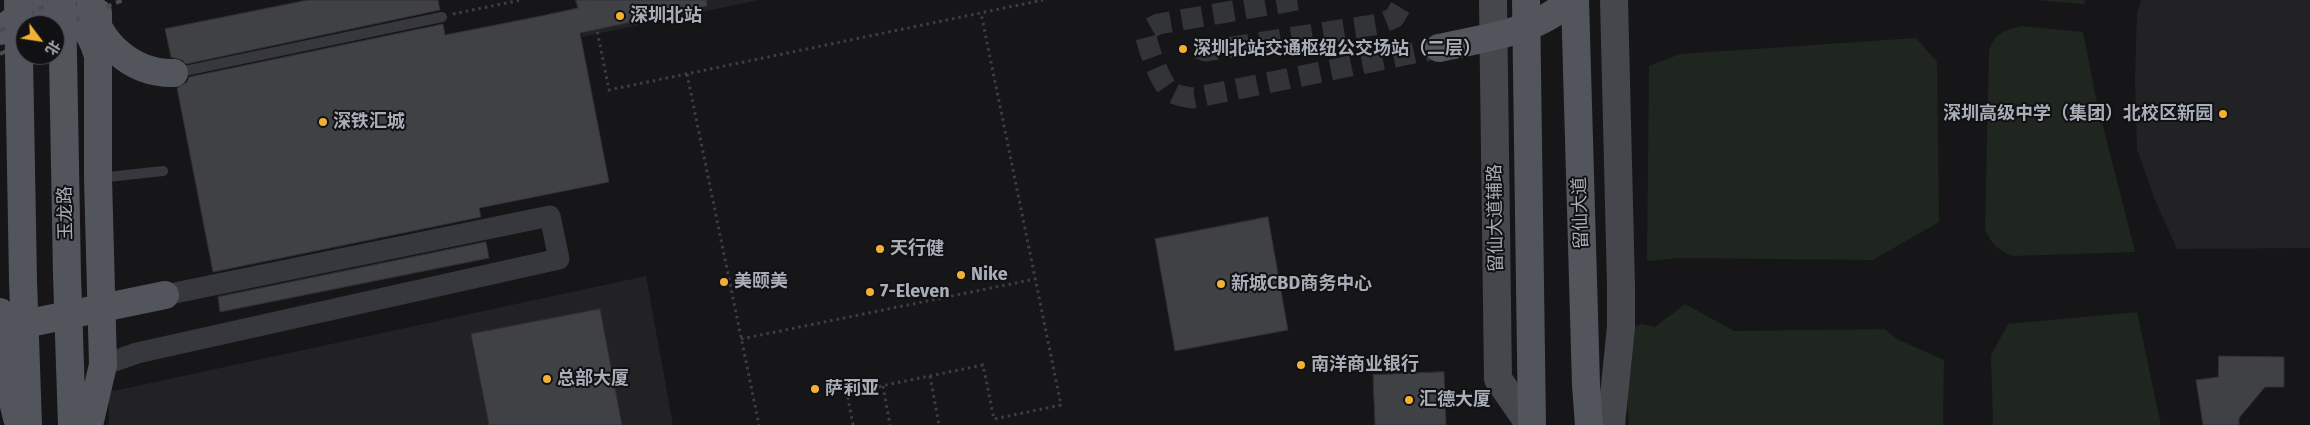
<!DOCTYPE html>
<meta charset="utf-8">
<style>
body{margin:0}
#map{position:relative;width:2310px;height:425px;overflow:hidden;background:#161618;font-family:"Fira Sans","Noto Sans SC",sans-serif}
canvas{display:block}
.north{position:absolute;left:15px;top:15px;width:50px;height:50px;box-sizing:border-box;background:#111113;border:1px solid #4d4f55;border-radius:50%;rotate:121deg;font-size:14px;font-weight:700;line-height:20px;text-align:center;color:#a8adb8}
.north::after{content:'';display:block;margin:auto;width:18px;height:22px;background:#f2b134;clip-path:polygon(50% 0,100% 100%,50% 72%,0 100%)}
</style>
<div id="map">
<canvas width="2310" height="425"></canvas>
<div class="north">北</div>
</div>
<script>
const ctx = document.querySelector('canvas').getContext('2d');
ctx.lineJoin = 'round';
function fillPath(path, color) {
  ctx.fillStyle = color;
  ctx.fill(path, 'evenodd');
}
function stroke(path, color, width, dash) {
  ctx.strokeStyle = color;
  ctx.lineWidth = width;
  ctx.lineCap = dash ? 'butt' : 'round';
  ctx.setLineDash(dash || []);
  ctx.stroke(path);
}
function write(font, color, halo, rows, align = 'center') {
  ctx.font = font + ' "Fira Sans","Noto Sans SC",sans-serif';
  ctx.lineWidth = 4;
  ctx.setLineDash([]);
  ctx.textBaseline = 'middle';
  ctx.strokeStyle = halo;
  ctx.fillStyle = color;
  for (const [text, x, y, turn = 0] of rows) {
    ctx.save();
    ctx.translate(x, y);
    ctx.rotate((+turn || 0) * Math.PI / 180);
    ctx.textAlign = isNaN(turn) ? turn : align;
    if (halo) ctx.strokeText(text, 0, 0);
    ctx.fillText(text, 0, 0);
    ctx.restore();
  }
}
fillPath(new Path2D(`
 M575 0H759L582 37Z
 M2141 0H2310V248L2177 249 2155 200 2137 149 2135 80 2137 14Z
 M646 276 673 425H109V392Z`), '#222225');
fillPath(new Path2D(`
 M2035 0H2085L2084 4Z
 M2021 26 2083 32 2096 98 2135 252 2013 256C1998 250 1991 244 1985 229L1989 50C1996 33 2003 31 2021 26Z
 M1916 38 1937 62 1939 222 1873 260 1680 258 1647 261 1649 66 1680 54Z
 M1685 304 1734 331 1885 329 1897 339 1944 360 1943 425H1629L1626 377 1630 328 1642 324 1655 327Z
 M2137 312 2161 425H1993L1991 355 2008 324Z`), '#1e261f');
const building = new Path2D(`
 M308 0H438L440 10 186 64 182 60 171 57 165 29Z
 M576 0H707V6L580 33 609 182 479 208 481 217 213 272 177 88 187 82 189 77 443 24 445 35 541 16 578 8Z
 M1268 217 1288 330 1175 351 1155 239Z
 M486 242 489 258 220 312 218 297Z
 M600 309 622 425H489L471 334Z
 M2219 356 2284 357V387H2265L2239 418V425H2203L2196 380 2218 377Z
 M1444 372 1446 425H1375L1373 375Z`);
fillPath(building, '#404145');
stroke(building, '#303034', 1);
stroke(new Path2D(`
 M1297 0 1158 24 1151 28 1146 37C1149 50 1160 82 1170 91 1176 96 1185 97 1193 98L1439 48
 M1197 48 1206 51 1379 24 1394 18 1405 0`), '#333438', 21, [21, 11]);
stroke(new Path2D(`
 M591 0 609 90 1043 0
 M453 14 521 0
 M687 74 759 425
 M741 339 1035 279
 M930 376 939 425
 M883 386 890 425
 M853 425 847 393 983 365 994 419 1061 405 981 13`), '#3d3f44', 3, [2.5, 4]);
stroke(new Path2D(`
 M175 73 442 17
 M99 178 163 171`), '#37383d', 10);
stroke(new Path2D(`
 M103 365 137 353 559 259 550 216 165 295`), '#37383d', 21);
stroke(new Path2D(`
 M1493 0 1498 379 1530 425
 M1611 425 1621 327V286L1614 0`), '#45474d', 28);
stroke(new Path2D(`
 M1526 0 1532 425
 M1575 0 1586 385 1589 425
 M0 31C33 0 84 5 97 53
 M67 275 72 425
 M23 280 28 425
 M0 312 2 357 17 418
 M89 425 103 365 98 178V13`), '#53555c', 28);
stroke(new Path2D(`
 M55 28 123 0
 M0 31 55 0
 M0 54 25 42`), '#4a4c52', 4, [6, 5]);
stroke(new Path2D(`
 M18 0 23 280
 M62 0 67 275
 M90 0C96 42 132 74 174 73
 M1439 48C1483 38 1537 33 1570 0
 M0 328 15 326 165 295`), '#53555c', 28);
for (const [x, y, r, color] of [
 [620,16,5,"#f2b134"],
 [1183,49,5,"#f2b134"],
 [2223,114,5,"#f2b134"],
 [323,122,5,"#f2b134"],
 [880,249,5,"#f2b134"],
 [961,275,5,"#f2b134"],
 [724,282,5,"#f2b134"],
 [1221,284,5,"#f2b134"],
 [870,292,5,"#f2b134"],
 [1301,365,5,"#f2b134"],
 [547,379,5,"#f2b134"],
 [815,389,5,"#f2b134"],
 [1409,400,5,"#f2b134"]
]) {
  const dot = new Path2D();
  dot.arc(x, y, r, 0, 2 * Math.PI);
  ctx.fillStyle = color;
  ctx.fill(dot);
  stroke(dot, '#111113', 2);
}
write('bold 18px', '#a8adb8', '#111113', [
 ["深圳北站",630,16],
 ["深圳北站交通枢纽公交场站（二层）",1193,49],
 ["深圳高级中学（集团）北校区新园",2213,114,"right"],
 ["深铁汇城",333,122],
 ["天行健",890,249],
 ["Nike",971,275],
 ["美颐美",734,282],
 ["新城CBD商务中心",1231,284],
 ["7-Eleven",880,292],
 ["南洋商业银行",1311,365],
 ["总部大厦",557,379],
 ["萨莉亚",825,389],
 ["汇德大厦",1419,400]
], 'left');
write('18px', '#a8adb8', '#111113', [
 ["玉龙路",66,213,-91],
 ["留仙大道",1581,213,-92],
 ["留仙大道辅路",1496,218,-91]
]);
</script>
